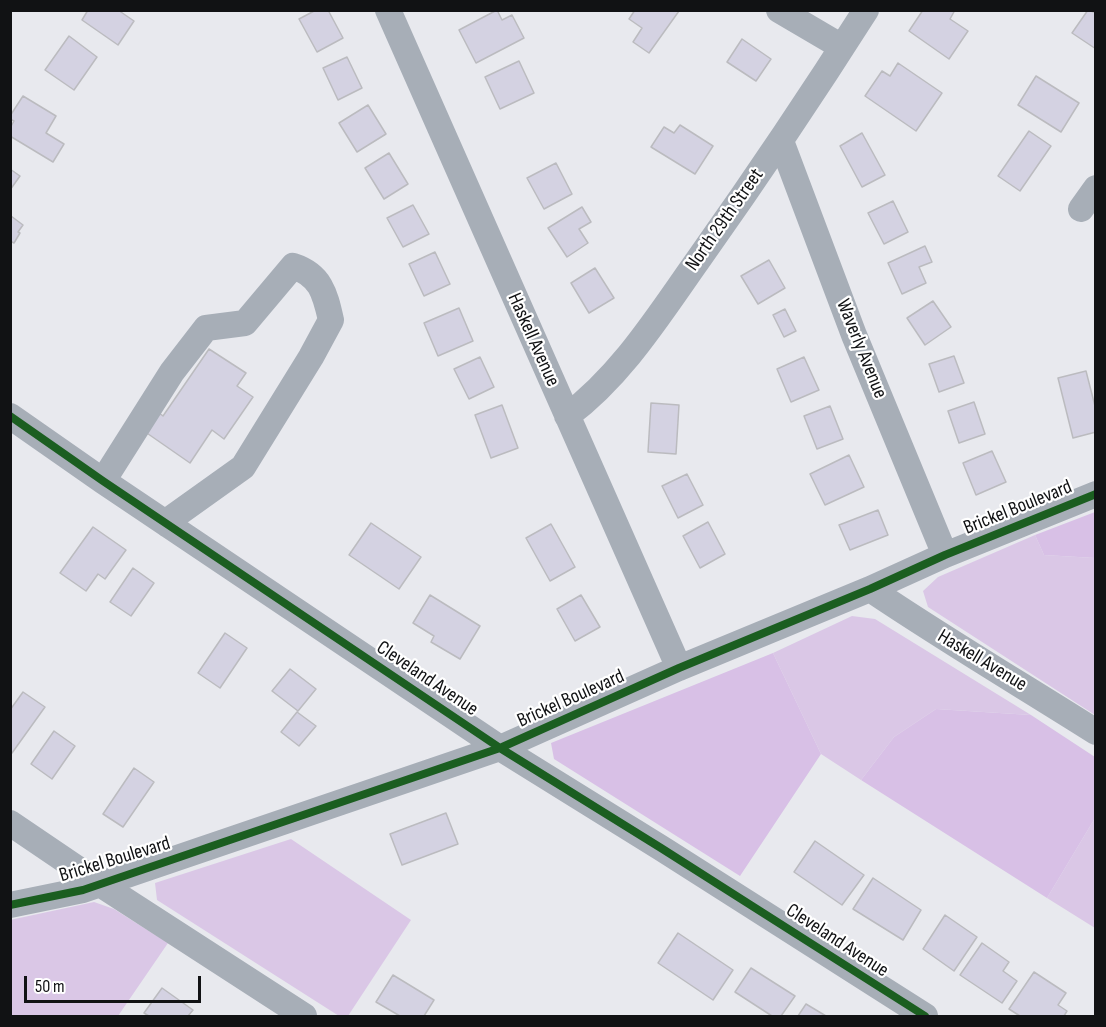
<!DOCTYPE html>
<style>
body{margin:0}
#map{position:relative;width:1106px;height:1027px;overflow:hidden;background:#e8e9ee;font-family:"Sofia Sans Condensed",sans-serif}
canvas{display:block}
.frame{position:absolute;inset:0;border:12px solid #111214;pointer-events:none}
.scale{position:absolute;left:24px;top:976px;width:177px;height:27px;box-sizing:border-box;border:3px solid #111214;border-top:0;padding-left:8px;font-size:18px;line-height:21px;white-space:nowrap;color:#111214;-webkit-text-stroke:4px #fff;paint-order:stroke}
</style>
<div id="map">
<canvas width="1106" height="1027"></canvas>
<div class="frame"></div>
<div class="scale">50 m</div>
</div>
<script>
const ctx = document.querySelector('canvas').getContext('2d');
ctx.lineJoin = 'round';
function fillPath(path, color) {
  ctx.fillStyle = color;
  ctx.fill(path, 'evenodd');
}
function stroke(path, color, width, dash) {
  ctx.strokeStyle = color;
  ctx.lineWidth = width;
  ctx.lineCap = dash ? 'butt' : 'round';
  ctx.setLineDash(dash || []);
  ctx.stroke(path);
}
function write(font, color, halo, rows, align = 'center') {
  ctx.font = font + ' "Sofia Sans Condensed",sans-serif';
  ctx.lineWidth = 4.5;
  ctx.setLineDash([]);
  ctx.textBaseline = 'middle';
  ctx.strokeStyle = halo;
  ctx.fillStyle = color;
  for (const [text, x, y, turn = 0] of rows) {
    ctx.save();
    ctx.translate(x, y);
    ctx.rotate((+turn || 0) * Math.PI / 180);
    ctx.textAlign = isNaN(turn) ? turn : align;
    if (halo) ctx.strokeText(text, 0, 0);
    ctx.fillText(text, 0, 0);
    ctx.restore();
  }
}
fillPath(new Path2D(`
 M1035 535 1044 555 1095 558V715L928 607 923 591 938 577Z
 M852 616 875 619 1031 715 936 709 894 737 861 780 821 754 773 653Z
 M1095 818V928L1047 898Z
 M291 839 411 920 348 1016H339L157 900 155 883Z
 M94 902 114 909 168 943 118 1016H11L10 920Z`), '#dac7e6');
fillPath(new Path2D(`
 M1095 512V558L1044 555 1035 535Z
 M773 653 821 754 740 876 554 759 551 743Z
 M936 709 1031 715 1095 757V818L1047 898 861 780 894 737Z`), '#d8c0e6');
const building = new Path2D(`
 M88 10H118L134 21 118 45 82 20Z
 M316 10H328L343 38 317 52 299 19Z
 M497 10 502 20 512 15 524 38 476 63 459 30Z
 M635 10 679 11 649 53 633 42 642 28 629 19Z
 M923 10H955L950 19 968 31 949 59 909 31Z
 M1088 10 1096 13V49L1072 33Z
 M69 36 97 57 74 90 45 70Z
 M742 39 771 59 756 81 727 62Z
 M347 57 362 88 338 100 323 68Z
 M519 61 534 93 500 109 485 77Z
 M898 63 942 93 916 131 865 96 882 71 890 76Z
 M1036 76 1079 103 1061 132 1018 105Z
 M23 96 56 116 46 133 64 144 53 162 10 136V128L14 121 10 119V116Z
 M368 105 386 134 357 152 339 123Z
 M680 125 713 146 695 174 651 147 664 127 674 133Z
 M1029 131 1051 146 1020 191 998 176Z
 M862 133 885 175 862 187 840 146Z
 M389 153 408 184 384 199 365 168Z
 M556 163 572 194 544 209 527 178Z
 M10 169 20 176 10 190Z
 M893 201 908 232 884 244 868 213Z
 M413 205 429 234 403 247 387 218Z
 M582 207 591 222 579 229 588 243 567 257 548 228Z
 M11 216 23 225 18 232 20 233 14 243 10 241Z
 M925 246 932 262 919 267 926 283 902 294 888 263Z
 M435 252 450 284 424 296 409 264Z
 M769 260 785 288 758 304 741 276Z
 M595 268 614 298 589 313 571 283Z
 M933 301 951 327 925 345 907 318Z
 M459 308 473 341 438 356 424 323Z
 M785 309 796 331 784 337 773 315Z
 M209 349 246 373 237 386 253 397 224 439 212 430 190 463 141 429 154 409 163 416Z
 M954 356 964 383 939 392 929 364Z
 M480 357 494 387 469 399 454 369Z
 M804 357 819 390 791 402 777 369Z
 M1086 371 1096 410V432L1073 438 1058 378Z
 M974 402 985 434 959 443 948 411Z
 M651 403 679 405 676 454 648 452Z
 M502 405 518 448 491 458 475 415Z
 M830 406 843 439 817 449 804 416Z
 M992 451 1006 482 976 495 963 463Z
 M849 455 864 487 825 505 810 474Z
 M687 474 703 505 678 518 662 486Z
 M878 510 888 535 850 550 839 525Z
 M708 522 725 554 700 568 683 536Z
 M371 523 421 557 399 589 349 555Z
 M551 524 575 567 550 581 526 538Z
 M93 527 126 550 105 579 98 574 86 591 60 573Z
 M133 568 154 583 131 616 110 602Z
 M430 595 480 626 460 659 431 642 434 636 413 623Z
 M581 595 600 627 575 641 557 609Z
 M225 633 247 648 220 688 198 673Z
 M290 669 316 689 298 711 272 691Z
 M23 692 45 707 12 753 10 752V710Z
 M297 712 316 726 299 746 281 732Z
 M54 731 75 746 52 779 31 764Z
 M134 768 154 782 123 827 103 814Z
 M446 813 458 844 402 865 390 834Z
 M815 841 864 875 842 905 794 872Z
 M873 878 921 910 903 940 853 909Z
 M945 915 977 937 954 971 923 949Z
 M678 933 733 970 713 1000 658 963Z
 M982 943 1009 962 1003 971 1017 981 1002 1003 960 975Z
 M751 968 795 996 781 1016H772L735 992Z
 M1034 972 1066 993 1058 1005 1067 1011 1064 1016H1020L1009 1009Z
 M393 975 434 1000 424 1016H400L376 1002Z
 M162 988 193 1010 188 1016H149L144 1013Z
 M806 1004 826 1016H798Z`);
fillPath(building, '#d4d2e2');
stroke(building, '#bbbbbf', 1.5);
stroke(new Path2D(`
 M388 10 679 668
 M779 10 842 47
 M781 141 854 335 945 555
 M1081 209 1096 188
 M10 416 103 481 500 748 661 848 925 1016
 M567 416C622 375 659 315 698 260 756 178 812 95 866 10
 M103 481 172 372 206 328 245 323 293 266C321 275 325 294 331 320L311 357 243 467 173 517 168 525
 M870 589C944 639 1020 684 1096 732
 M10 823 100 884 304 1016
 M10 905 83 890 500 748 679 668 870 589 945 555 1096 494`), '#a7aeb7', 26);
stroke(new Path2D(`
 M10 416 103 481 500 748 661 848 925 1016
 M10 905 83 890 500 748 679 668 870 589 945 555 1096 494`), '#1b5e20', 8);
write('20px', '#111214', '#fff', [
 ["North 29th Street",725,220,-55],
 ["Haskell Avenue",533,340,66],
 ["Waverly Avenue",861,349,68],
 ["Brickel Boulevard",1018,508,-22],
 ["Haskell Avenue",982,661,31],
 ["Cleveland Avenue",427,679,34],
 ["Brickel Boulevard",571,699,-24],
 ["Brickel Boulevard",115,860,-17],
 ["Cleveland Avenue",837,941,33]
]);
</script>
